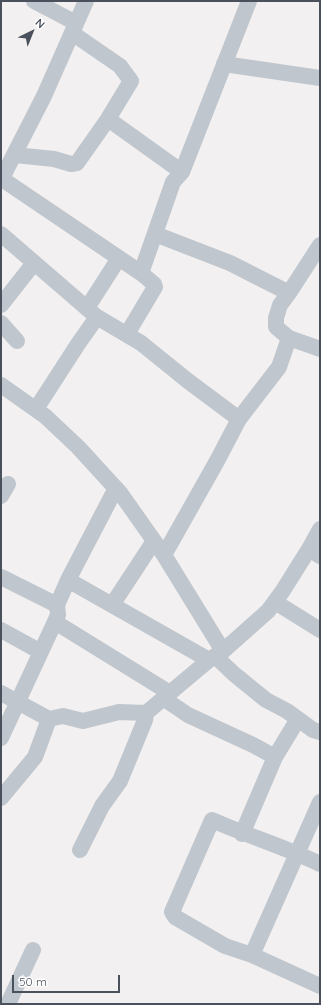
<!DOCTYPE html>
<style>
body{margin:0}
#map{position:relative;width:321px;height:1005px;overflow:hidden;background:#f2f0f0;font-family:Quicksand,sans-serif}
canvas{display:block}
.frame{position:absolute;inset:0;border:2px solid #4a515c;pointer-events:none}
.north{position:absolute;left:12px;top:12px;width:40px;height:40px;-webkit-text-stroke:3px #fff;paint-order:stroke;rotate:43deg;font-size:11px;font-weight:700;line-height:16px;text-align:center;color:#4a515c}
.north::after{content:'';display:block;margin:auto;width:14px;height:18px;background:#4a515c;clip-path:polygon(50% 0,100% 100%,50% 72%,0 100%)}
.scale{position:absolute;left:12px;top:975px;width:108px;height:18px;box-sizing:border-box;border:2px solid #4a515c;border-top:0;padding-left:5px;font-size:12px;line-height:14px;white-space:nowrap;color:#4a515c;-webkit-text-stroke:3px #fff;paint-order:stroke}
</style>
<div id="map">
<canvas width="321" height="1005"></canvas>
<div class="frame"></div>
<div class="north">N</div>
<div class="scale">50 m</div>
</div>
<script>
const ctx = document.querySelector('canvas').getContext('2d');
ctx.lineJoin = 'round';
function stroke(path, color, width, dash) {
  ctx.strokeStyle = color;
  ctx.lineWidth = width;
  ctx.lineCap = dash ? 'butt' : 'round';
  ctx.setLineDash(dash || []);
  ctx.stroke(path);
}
stroke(new Path2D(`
 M34 1 76 23
 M224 64 320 78
 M108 119 182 172
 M15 155 54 159 71 164 77 163 108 119 131 81 120 66 72 33
 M2 179 141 273 154 284 155 287 127 334
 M1 180 44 96 86 1
 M1 234 97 317 141 343 188 381 239 419
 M155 234 230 263 289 293
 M141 273 173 182 182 172 249 1
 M1 305 34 263
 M87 308 119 258
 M1 323 17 341
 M289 338 276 327V318L280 305 289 293 320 245
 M1 385 45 416 78 447 121 494 164 555 223 651
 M36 409 78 344 97 317
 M1 496 8 484
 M309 549 320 529
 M164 555 217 461 239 419 279 367 289 338 320 349
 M1 577 57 605
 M68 580 209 660
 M275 602 320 630
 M112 605 154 541
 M55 622 170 693
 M1 630 41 652
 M215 656 234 674 266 700 287 711 313 730 320 732
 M1 693 49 719 63 716 83 721 119 712 146 713
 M163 698 188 715 253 745 275 757 242 834
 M1 738 58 615 57 605 68 580 116 488
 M275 757 298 719
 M1 798 35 757 49 719
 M80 850 102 806 120 781 145 720 146 713 209 660 223 651 268 611 282 592 309 549 320 556
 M320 864C285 847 248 836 212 820L172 912 175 917 225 946 252 955 320 986
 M252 955 320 802
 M8 1004 33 950`), '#c0c6cd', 16);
</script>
